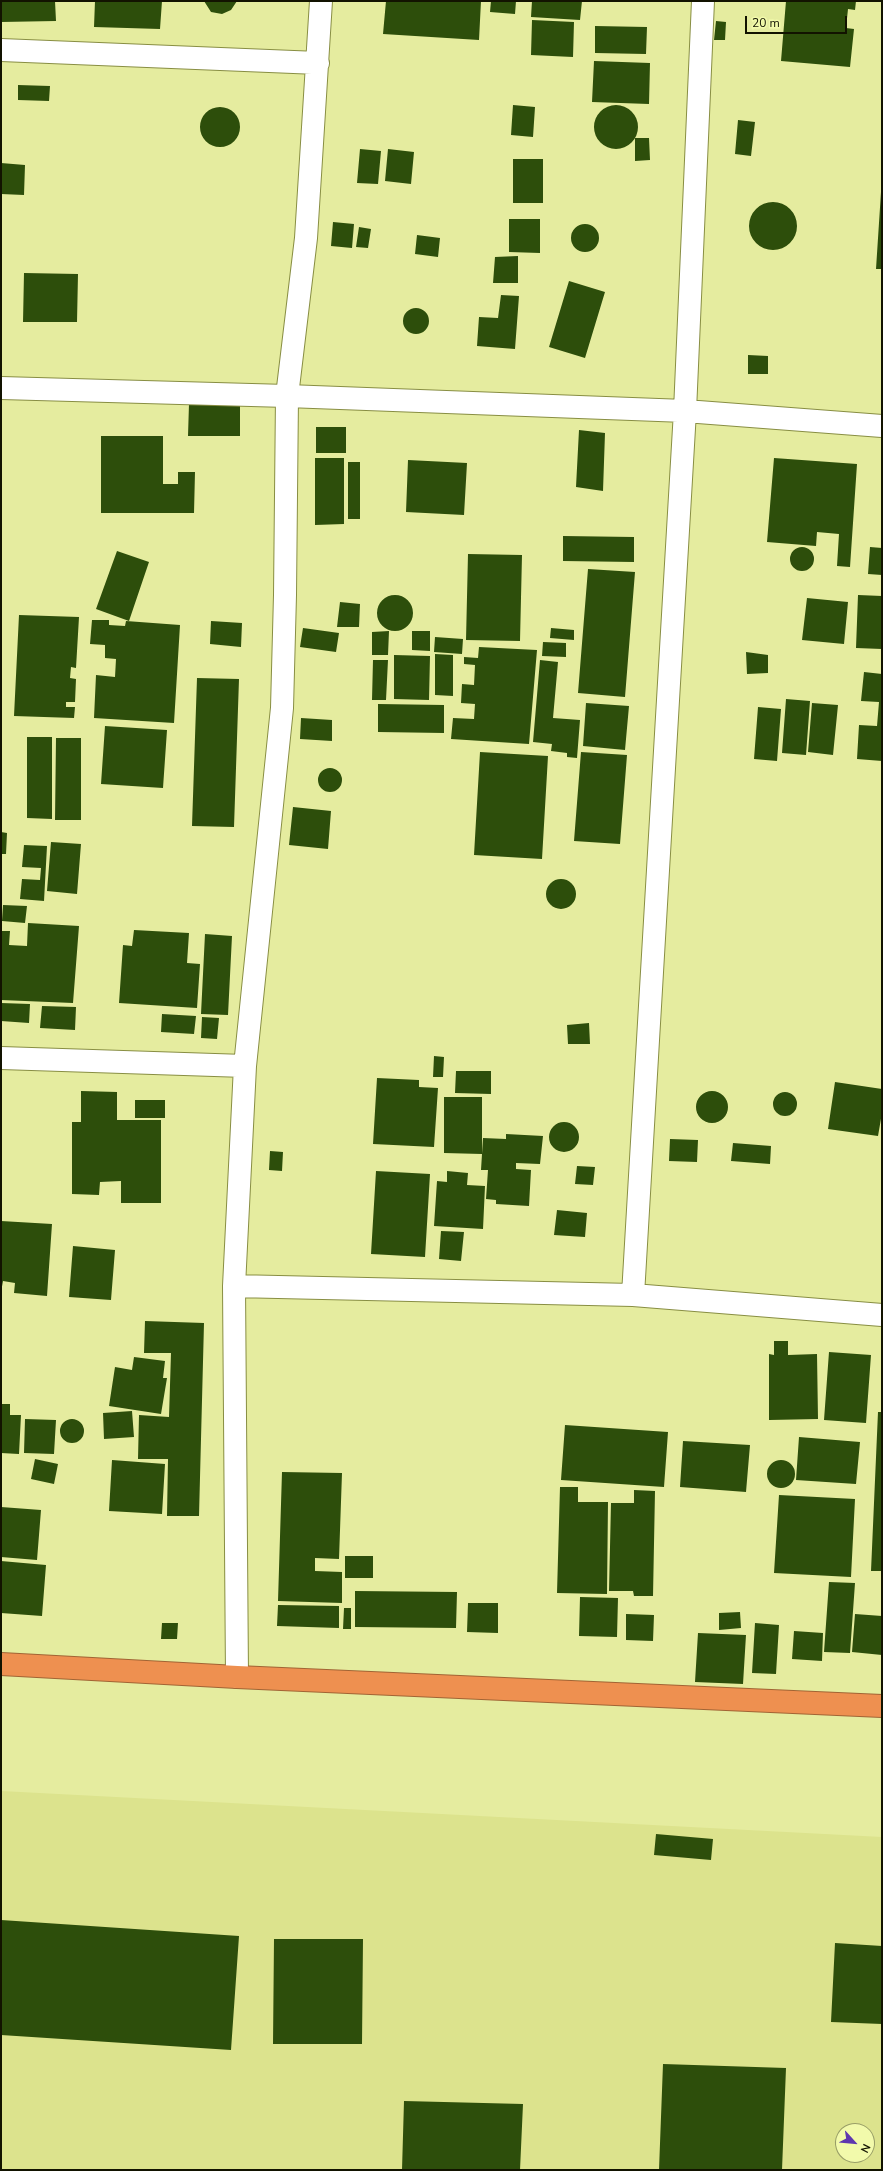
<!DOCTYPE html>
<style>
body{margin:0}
#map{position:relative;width:883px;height:2171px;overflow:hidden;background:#e5ec9f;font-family:"Nunito Sans",sans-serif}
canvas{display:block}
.frame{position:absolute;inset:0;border:2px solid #121300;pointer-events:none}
.north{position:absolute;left:835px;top:2123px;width:40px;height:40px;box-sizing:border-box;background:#f2faab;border:1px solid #989e67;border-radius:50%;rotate:117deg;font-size:11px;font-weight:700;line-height:16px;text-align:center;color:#121300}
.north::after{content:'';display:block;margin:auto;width:14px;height:18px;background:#5e37af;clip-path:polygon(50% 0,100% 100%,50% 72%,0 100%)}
.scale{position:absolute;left:745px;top:16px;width:102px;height:18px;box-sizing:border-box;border:2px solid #121300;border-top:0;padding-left:5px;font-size:12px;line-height:14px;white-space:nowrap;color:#121300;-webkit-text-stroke:3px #f2faab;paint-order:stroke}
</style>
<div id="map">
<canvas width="883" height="2171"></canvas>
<div class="frame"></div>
<div class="north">N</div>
<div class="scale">20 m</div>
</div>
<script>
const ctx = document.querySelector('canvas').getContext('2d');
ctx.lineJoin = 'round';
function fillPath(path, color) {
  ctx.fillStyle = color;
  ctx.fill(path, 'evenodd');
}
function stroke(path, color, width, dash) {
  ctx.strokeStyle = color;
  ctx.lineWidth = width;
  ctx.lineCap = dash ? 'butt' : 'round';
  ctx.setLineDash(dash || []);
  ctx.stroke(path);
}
fillPath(new Path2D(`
 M1 1791 882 1837V2170H1ZM843 2131H867V2155H843Z`), '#dce38d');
fillPath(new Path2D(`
 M1 1H55L56 21 1 22Z
 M95 1H162L160 29 94 27Z
 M204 1H237L231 10 222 14 211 12Z
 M386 1H481L479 40 383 34Z
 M491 1H516L515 14 490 12Z
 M532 1H582L580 20 531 17Z
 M786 1H856L855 10 848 9 846 28 854 29 850 67 781 61Z
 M532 20 574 22 573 57 531 55Z
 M716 21 726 22 725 40H714Z
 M595 26 647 27 646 54 595 53Z
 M594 61 650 63 649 104 592 102Z
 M18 85 50 86 49 101 18 100Z
 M513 105 535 107 533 137 511 135Z
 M594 127a22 22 0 1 1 44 0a22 22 0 1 1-44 0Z
 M200 127a20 20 0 1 1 40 0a20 20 0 1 1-40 0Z
 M738 120 755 122 751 156 735 154Z
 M635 138H649L650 160 635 161Z
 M360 149 381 151 378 184 357 183Z
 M388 149 414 152 411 184 385 181Z
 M513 159H543V203H513Z
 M1 163 25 165 24 195 1 194Z
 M881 192H882V269H876Z
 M749 226a24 24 0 1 1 48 0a24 24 0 1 1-48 0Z
 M509 219H540V253L509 252Z
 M333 222 354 224 352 248 331 246Z
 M571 238a14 14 0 1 1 28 0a14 14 0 1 1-28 0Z
 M359 227 371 229 368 248 356 247Z
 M417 235 440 238 438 257 415 254Z
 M518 256V283H493L495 257Z
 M24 273 78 274 77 322H23Z
 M569 281 605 292 585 358 549 347Z
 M501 295 519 296 515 349 477 346 479 317 498 318Z
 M403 321a13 13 0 1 1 26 0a13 13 0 1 1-26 0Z
 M748 355 768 356V374H748Z
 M189 404H240V436H188Z
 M316 427H346V453H316Z
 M579 430 605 433 603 491 576 487Z
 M101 436H163V484H178V472H195L194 513H101Z
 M315 458H344V524L315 525Z
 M774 458 857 464 850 567 837 566 839 534 817 532 816 546 767 542Z
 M408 460 467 463 464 515 406 512Z
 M348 462H360V519H348Z
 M563 536 634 537V562L563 561Z
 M870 547 882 548V575L868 574Z
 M790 559a12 12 0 1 1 24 0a12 12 0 1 1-24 0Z
 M117 551 149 562 129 621 96 609Z
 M468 554 522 555 520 641 466 640Z
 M588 569 635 572 625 697 578 693Z
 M377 613a18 18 0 1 1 36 0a18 18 0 1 1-36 0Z
 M858 595 882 596V649L856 648Z
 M807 598 848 602 844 644 802 640Z
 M340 602 360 604 359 627H337Z
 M19 615 79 617 76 668 71 667 70 678 76 679 75 702H66V707H75L74 718 14 716Z
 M92 620H109V625L125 626 126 621 180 625 174 723 94 718 96 675 115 677 116 659 105 658V645L90 644Z
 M211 621 242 623 241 647 210 644Z
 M303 628 339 633 336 652 300 647Z
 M551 628 574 630V640L550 638Z
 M389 631 388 655H372V632Z
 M412 631H430V651L412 650Z
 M435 637 463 639 462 654 434 652Z
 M543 642 566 643V657L542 656Z
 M479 647 537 650 529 744 451 739 453 718 474 719 475 704 461 703 462 684 474 685 475 665 464 664V657L478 658Z
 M746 652 768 655V673L747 674Z
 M435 654 453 655V696L435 695Z
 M394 655 430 656 429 700 394 699Z
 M373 660H388L386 700H372Z
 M540 660 558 662 553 718 580 720 577 758 567 757V753L551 751 552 744 533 742Z
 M864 672 882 674V761L857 759 859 725 877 726 879 702 861 701Z
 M197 678 239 679 234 827 192 826Z
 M786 699 810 701 806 755 782 753Z
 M586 703 629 706 625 750 583 746Z
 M812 703 838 705 833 755 808 752Z
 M378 704 444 705V733L378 732Z
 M758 707 781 709 777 761 754 759Z
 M301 718 332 720V741L300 739Z
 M105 726 167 730 163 788 101 784Z
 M27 737H52V819L27 818Z
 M56 738H81V820H55Z
 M480 752 548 756 542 859 474 855Z
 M581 752 627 755 620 844 574 841Z
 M318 780a12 12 0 1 1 24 0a12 12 0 1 1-24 0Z
 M293 807 331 811 328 849 289 845Z
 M1 832 7 833 6 854H1Z
 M51 842 81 844 77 894 47 891Z
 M24 845 47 846 44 901 20 899 22 879 40 880 41 868 22 867Z
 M546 894a15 15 0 1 1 30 0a15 15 0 1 1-30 0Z
 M3 905 27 906 25 923 2 921Z
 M28 923 79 926 73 1003 1 1000V931H10L9 945 27 946Z
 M134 930 189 933 187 963 200 964 197 1008 119 1003 123 945 132 946Z
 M205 934 232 936 228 1015 201 1014Z
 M1 1003 30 1004 29 1023 1 1021Z
 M42 1006 76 1007 75 1030 40 1028Z
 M162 1014 196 1016 194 1034 161 1032Z
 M202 1017 219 1018 217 1039 201 1038Z
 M589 1023 590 1044H568L567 1025Z
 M434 1056 444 1057 443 1077H433Z
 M456 1071H491V1094L455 1093Z
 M377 1078 419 1080V1087L438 1088 434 1147 373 1144Z
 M835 1082 882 1089V1113L878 1136 828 1129Z
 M81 1091 117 1092V1120H161V1203H121V1181L100 1182 99 1195 72 1194V1122H81Z
 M696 1107a16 16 0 1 1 32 0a16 16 0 1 1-32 0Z
 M773 1104a12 12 0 1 1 24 0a12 12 0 1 1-24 0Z
 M444 1097H482V1154L444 1153Z
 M135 1100H165V1118H135Z
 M549 1137a15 15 0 1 1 30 0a15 15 0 1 1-30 0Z
 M506 1134 543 1136 540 1164 516 1163V1169L531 1170 529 1206 496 1204V1200L486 1199 488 1170H481L483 1138 506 1139Z
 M670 1139 698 1140 697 1162 669 1161Z
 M733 1143 771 1146 770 1164 731 1161Z
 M270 1151 283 1152 282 1171 269 1170Z
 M577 1166 595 1167 593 1185 575 1184Z
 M376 1171 430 1174 425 1257 371 1254Z
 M447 1171 468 1173 467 1185 485 1186 483 1229 434 1226 437 1181 447 1182Z
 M557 1210 587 1213 585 1237 554 1235Z
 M1 1221 52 1224 47 1296 14 1293 15 1283 3 1281 1 1292Z
 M441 1231 464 1232 461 1261 439 1259Z
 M73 1246 115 1250 111 1300 69 1297Z
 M145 1321 204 1323 199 1516H167L168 1459H138L139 1415 169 1417 171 1353H144Z
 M774 1341H788V1355L817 1354 818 1419 769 1420V1354L774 1355Z
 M829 1352 871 1355 866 1423 824 1420Z
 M134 1357 165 1361 163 1378H167L161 1414 109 1406 115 1367 132 1370Z
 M1 1404H10V1415H21L19 1454 1 1453Z
 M132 1411 134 1437 104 1439 103 1413Z
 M878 1412H882V1571H871Z
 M60 1431a12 12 0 1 1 24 0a12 12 0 1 1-24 0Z
 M25 1419 56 1420 54 1454 24 1453Z
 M565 1425 668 1432 664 1487 561 1480Z
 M799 1437 860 1442 856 1484 796 1480Z
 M683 1441 750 1445 746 1492 680 1487Z
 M35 1459 58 1464 54 1484 31 1479Z
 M767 1474a14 14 0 1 1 28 0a14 14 0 1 1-28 0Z
 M112 1460 165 1464 162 1514 109 1511Z
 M282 1472 342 1473 339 1559 315 1558V1571L342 1572V1603L278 1601Z
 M560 1487H578V1502H608L607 1594 557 1593Z
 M634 1490 655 1491 653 1596H634L633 1591H609L611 1503H634Z
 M779 1495 855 1499 851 1577 774 1573Z
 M1 1507 41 1510 37 1560 1 1557Z
 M345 1556H373V1578H345Z
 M1 1561 46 1565 42 1616 1 1613Z
 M829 1582 855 1583 850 1653 824 1652Z
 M355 1591 457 1592 456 1628 355 1627Z
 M580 1597 618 1598 617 1637 579 1636Z
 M468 1603H498V1633L467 1632Z
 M278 1605 339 1606V1628L277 1626Z
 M344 1608H351V1629H343Z
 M740 1612 741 1628 719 1630V1613Z
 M626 1614 654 1615 653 1641 626 1640Z
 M855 1614 882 1616V1655L852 1652Z
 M162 1623H178L177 1639H161Z
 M755 1623 779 1625 776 1674 752 1673Z
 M794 1631 823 1633 822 1661 792 1659Z
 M698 1633 746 1635 743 1684 695 1682Z
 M656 1834 713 1839 711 1860 654 1855Z
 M1 1920 239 1936 231 2050 1 2035Z
 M274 1939H363L362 2044H273Z
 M835 1943 882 1946V2024L831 2022Z
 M663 2064 786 2068 782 2170H659Z
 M404 2101 523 2104 520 2170H402Z`), '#2d4e0b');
const minor = new Path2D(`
 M1 50 318 63
 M1 388 287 396 685 411 882 426
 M1 1058 245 1066
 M234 1286 633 1295 882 1315
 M633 1295 685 411 703 1
 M237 1677 234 1286 245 1066 282 708 285 595 287 396 306 238 321 1`);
const highway = new Path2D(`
 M1 1664 237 1677 882 1706`);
stroke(minor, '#888e43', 24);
stroke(highway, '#a16434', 24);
stroke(minor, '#fff', 22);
stroke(highway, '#ee9050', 22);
</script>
